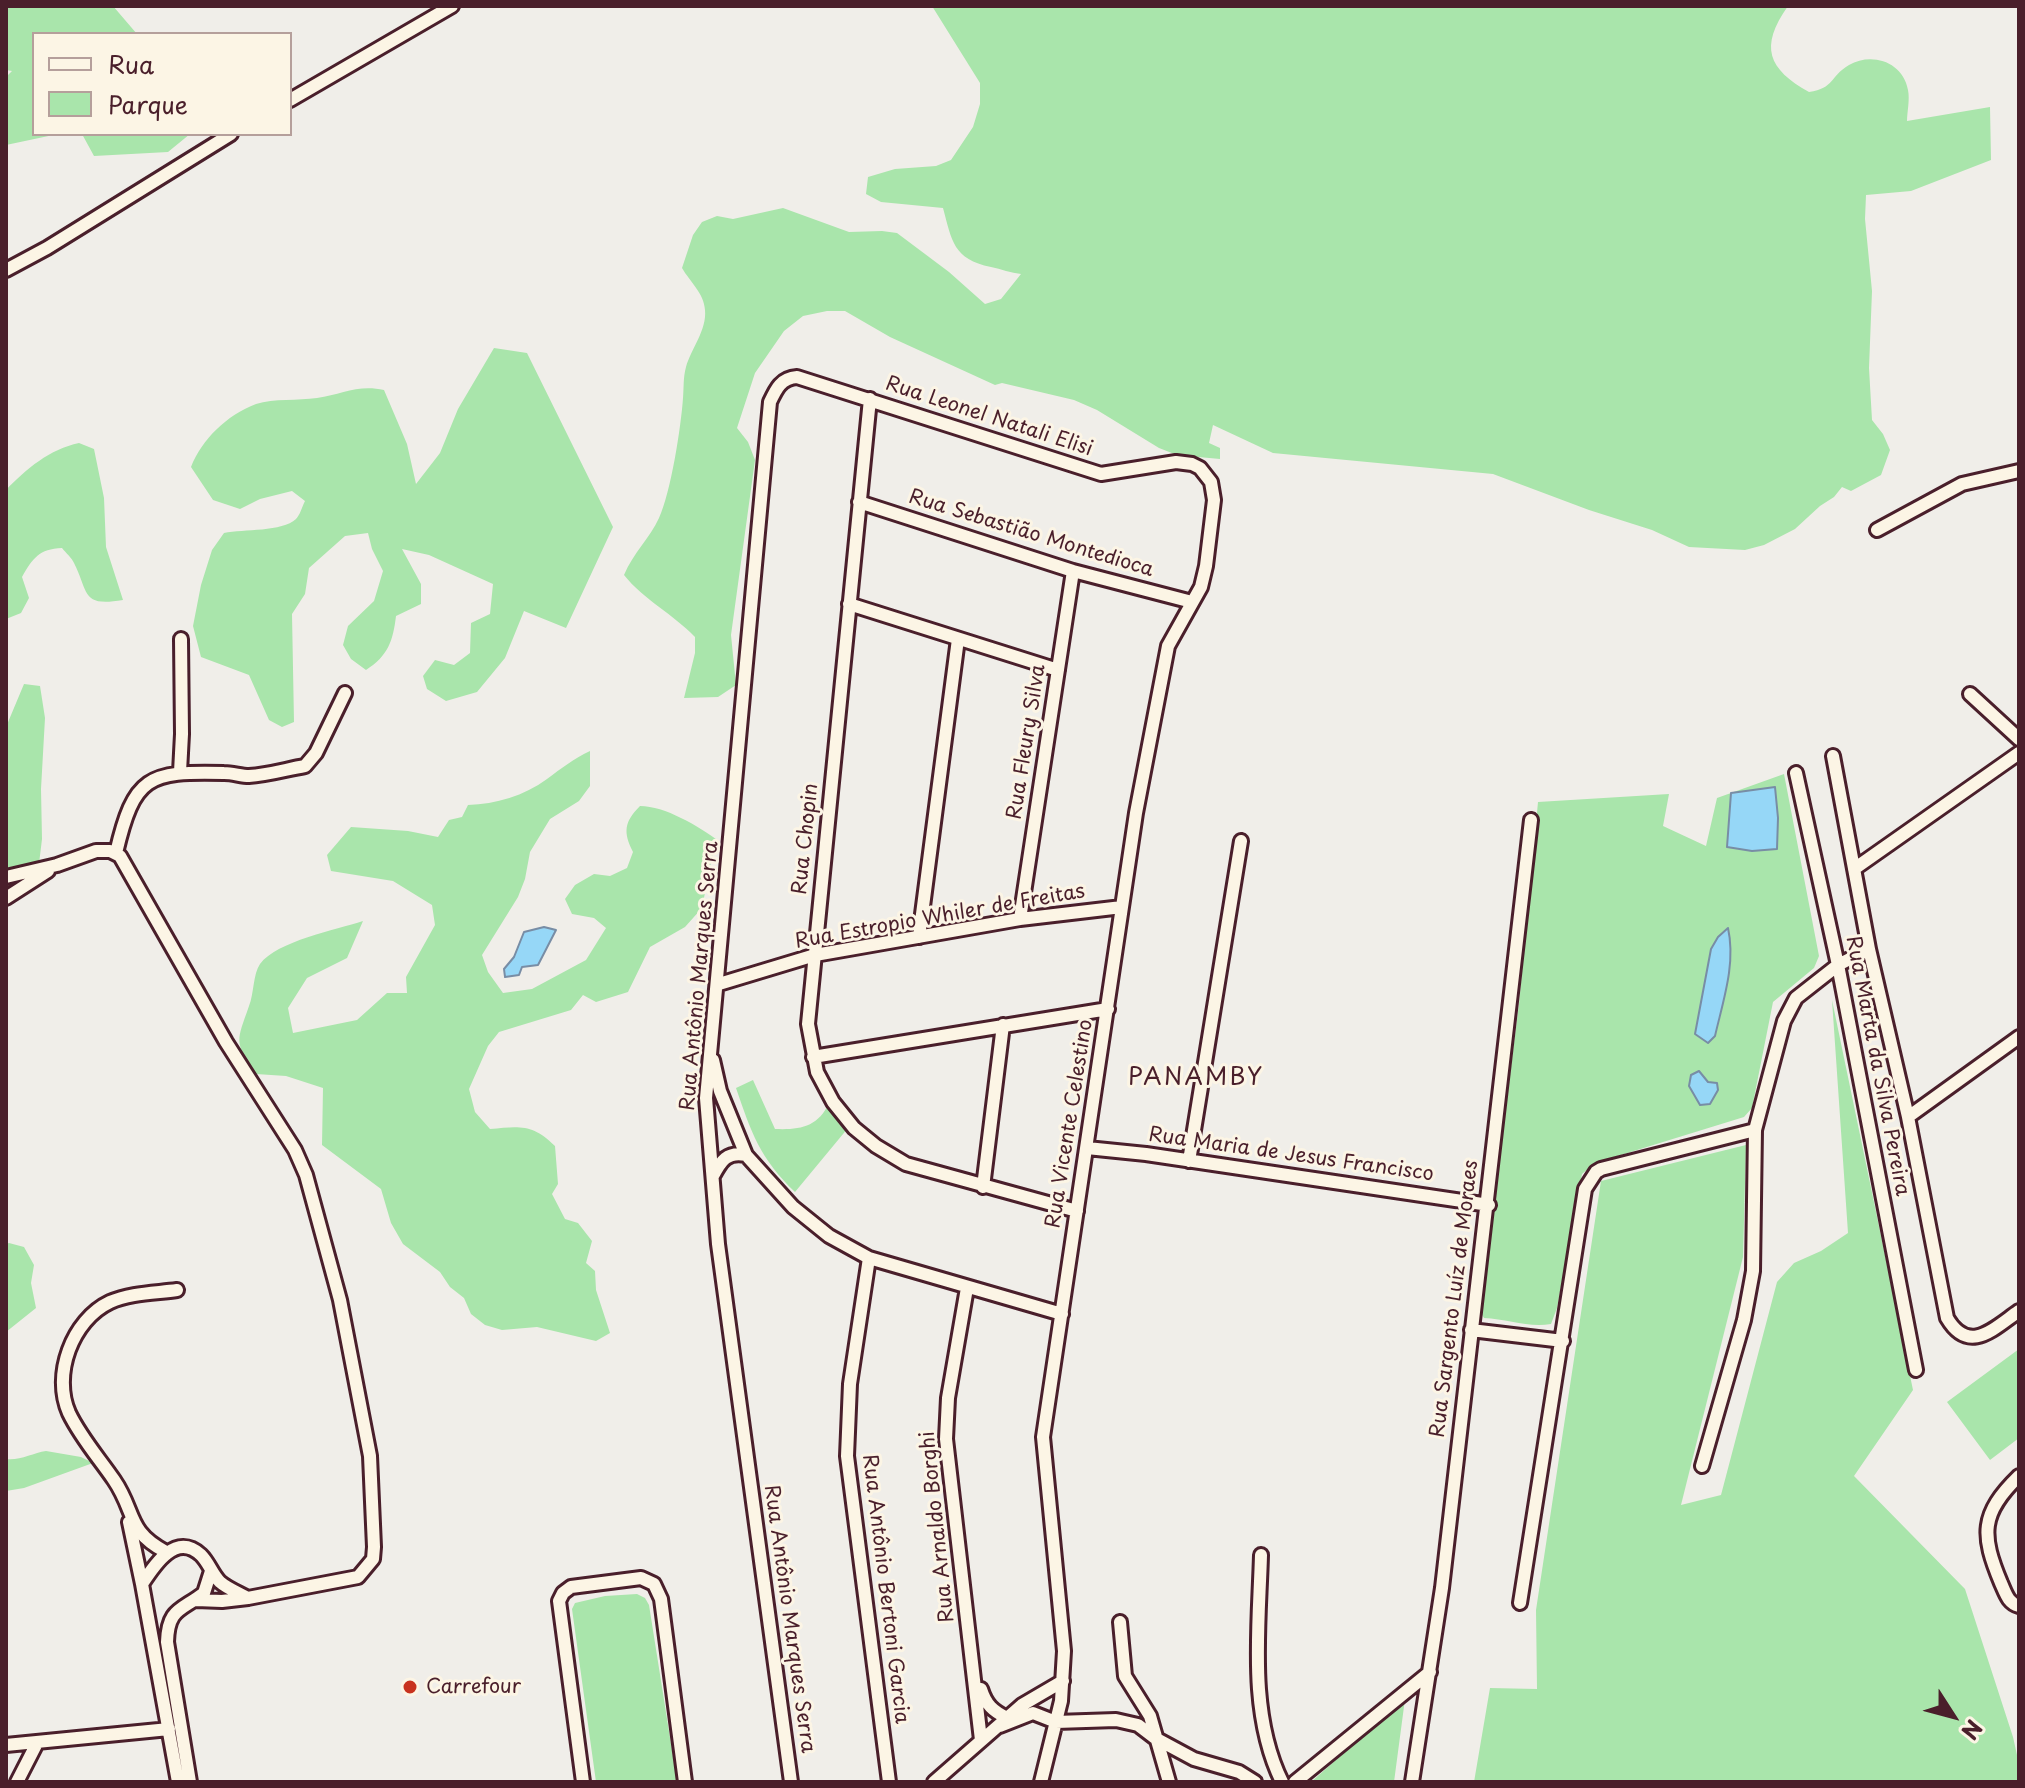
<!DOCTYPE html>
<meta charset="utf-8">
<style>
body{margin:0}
#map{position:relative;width:2025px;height:1788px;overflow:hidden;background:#f0eee9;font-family:"Playpen Sans",sans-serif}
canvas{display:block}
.frame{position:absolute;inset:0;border:8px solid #4a1f2b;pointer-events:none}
.legend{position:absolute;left:32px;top:32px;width:260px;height:104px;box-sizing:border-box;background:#fcf5e5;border:2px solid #b59f9b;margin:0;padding:10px 14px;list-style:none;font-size:24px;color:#4a1f2b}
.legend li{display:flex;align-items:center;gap:16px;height:40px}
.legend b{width:40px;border:2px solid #b59f9b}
.north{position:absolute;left:1913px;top:1676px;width:80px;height:80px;-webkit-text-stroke:6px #fcf5e5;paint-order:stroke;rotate:126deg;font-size:22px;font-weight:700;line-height:32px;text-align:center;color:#4a1f2b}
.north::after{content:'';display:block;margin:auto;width:28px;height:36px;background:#4a1f2b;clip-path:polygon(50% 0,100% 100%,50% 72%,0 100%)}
</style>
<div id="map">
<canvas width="2025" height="1788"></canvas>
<div class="frame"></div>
<ul class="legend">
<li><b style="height:10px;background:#fcf5e5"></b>Rua</li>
<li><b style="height:22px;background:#a9e5ab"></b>Parque</li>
</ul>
<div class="north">N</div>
</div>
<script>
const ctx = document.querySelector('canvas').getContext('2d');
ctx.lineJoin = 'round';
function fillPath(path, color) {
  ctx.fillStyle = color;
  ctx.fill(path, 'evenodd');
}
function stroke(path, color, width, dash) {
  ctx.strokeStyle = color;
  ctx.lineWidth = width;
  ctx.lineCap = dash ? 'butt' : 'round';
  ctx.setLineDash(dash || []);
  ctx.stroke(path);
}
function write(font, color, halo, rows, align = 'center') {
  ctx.font = font + ' "Playpen Sans",sans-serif';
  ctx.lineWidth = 6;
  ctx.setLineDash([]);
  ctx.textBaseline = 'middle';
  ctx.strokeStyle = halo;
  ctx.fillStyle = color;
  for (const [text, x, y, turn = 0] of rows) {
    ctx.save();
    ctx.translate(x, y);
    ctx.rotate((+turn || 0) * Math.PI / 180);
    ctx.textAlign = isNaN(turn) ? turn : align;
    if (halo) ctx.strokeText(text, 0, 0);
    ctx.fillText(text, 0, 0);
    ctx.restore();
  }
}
fillPath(new Path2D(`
 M6 6H113L137 34H34V134H58L6 145V77L12 71 6 70Z
 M932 6H1788C1759 47 1768 69 1809 92 1835 88 1829 77 1849 65 1872 52 1903 62 1908 90 1910 100 1907 112 1907 121L1990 107 1991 160 1911 191 1866 195 1865 219 1872 291 1869 368 1872 420 1883 434 1890 450 1881 475 1851 491 1842 487 1834 497 1820 506 1795 529 1764 545 1745 550 1689 547 1652 530 1589 510 1493 474 1273 453 1213 425 1209 443 1220 448V459L1177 455 1159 448 1097 410 1074 400 1002 383 995 385 890 337 845 311H827L803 316 784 331 755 373 737 428 748 442 755 460 731 635 736 685 718 697 684 698 695 653V637C673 614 644 600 624 575 633 553 650 538 659 518 671 492 681 427 683 398 684 387 683 378 686 367 691 349 707 330 705 310 704 293 690 282 682 268L693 235 702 222 717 216 733 219 783 208 849 232 882 231 897 233 949 272 985 304 1001 299 1021 274C1011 273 1001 269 991 267 953 259 952 241 943 208L881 202 866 194 868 177 895 169 936 166 951 160 973 127 980 104V83Z
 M82 134H190L168 152 94 156Z
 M494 348 527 353 613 527 566 628 524 611 505 658 477 692 446 701 427 689 423 676 435 660 454 665 470 653 471 623 490 614 493 584 429 555 402 549 421 584V604L396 616C393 641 388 656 366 670L351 659 343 645 348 626 374 601 383 571 372 549 368 533 345 536 309 568 305 594 292 614 294 722 282 727 269 720 249 675 201 657 193 626 201 585 212 550 224 533C244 529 282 532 296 519 300 515 302 507 305 501L292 491 260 499 240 509 213 500 191 467C202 439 227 415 256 404 274 398 298 401 317 398 342 394 359 384 384 390L407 444 416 484 440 453 458 409Z
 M79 443 94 449 104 498 106 547 123 600C81 607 89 593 74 563 72 558 66 553 62 548 39 549 33 558 22 577L29 598 21 613 6 619V490C26 469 50 449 79 443Z
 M24 684 40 686 45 718 41 789 42 839 38 872 13 904 6 897V727Z
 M590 751V786L579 801 550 819 530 852 525 879 518 897 482 955 488 972 503 993 532 989 586 960 606 928 594 918 572 914 565 899 575 885 594 874 610 876 627 868 633 852C623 832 624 822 640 806 665 806 698 826 719 841L712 857 702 908 685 927 650 947 628 992 596 1002 583 995 571 1010 499 1032 488 1046 469 1089 475 1112 490 1129C520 1126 533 1124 555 1146L558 1184 552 1194 565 1219 578 1223 592 1241 586 1263 595 1271 596 1290 610 1333 596 1341 537 1327 502 1330 485 1325 471 1314 464 1298 450 1287 440 1272 403 1244 391 1223 381 1189 322 1145 323 1088 286 1076 256 1074C233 1041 237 1041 249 1006 254 994 253 974 260 964 277 941 336 930 363 921L347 958 307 978 288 1008 293 1033 357 1020 387 993H407L406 977 435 925 432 905 393 881 331 871 327 855 351 827 408 831 438 837 449 820 462 817 468 805C496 804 524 796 547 779 562 768 573 759 590 751Z
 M1784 774 1819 956 1814 968 1773 1002 1752 1108 1744 1117 1595 1163 1582 1174 1557 1308 1551 1324C1529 1328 1507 1319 1484 1318L1480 1311 1519 1004 1538 802 1669 794 1663 826 1706 846 1717 798Z
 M1832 1000 1913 1390 1854 1476 1965 1589 2013 1737 2019 1764V1782H1474L1490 1688 1537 1689 1536 1610 1601 1181 1746 1145 1743 1257 1681 1505 1721 1495 1777 1282 1794 1263 1821 1251 1848 1233Z
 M753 1080 775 1129C800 1130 818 1127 829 1103L848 1128 795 1192C760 1159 751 1132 736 1088Z
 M9 1243 24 1247 34 1265 31 1283 36 1308 6 1332V1244Z
 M2019 1349V1438L1990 1460 1947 1402Z
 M46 1451 81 1457 93 1463 24 1488 6 1491V1459C19 1461 33 1453 46 1451Z
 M637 1594 645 1598 649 1605 677 1782H596L572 1609 575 1603 605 1596Z
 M1405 1699 1394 1782H1311Z`), '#a9e5ab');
const water = new Path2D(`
 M1775 787 1778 818 1777 849 1752 851 1727 847 1731 793Z
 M544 927 556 930 538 965 522 967 519 975 505 977 504 969 514 957 524 932Z
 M1728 928C1736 964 1723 1001 1715 1036L1708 1043 1695 1034 1711 949 1718 937Z
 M1699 1071 1708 1082 1717 1083 1718 1090 1710 1104 1700 1105 1689 1086 1691 1075Z`);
fillPath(water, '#96d7f7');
stroke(water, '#788da5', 2);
const minor = new Path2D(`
 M290 100 452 6
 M6 270 47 248 231 134
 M870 399 808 1024 817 1072 833 1102 854 1128 876 1146 906 1164 1077 1211
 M859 502 1073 571 1192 602
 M1877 530 1962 484 2019 471
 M849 604 1058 670
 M1970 694 2019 739
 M1833 756 1869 949 1908 1117 1947 1318C1969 1355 1993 1329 2019 1311
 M180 772 182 734 181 639
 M1796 773 1838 965 1916 1370
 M116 853C134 776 148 771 224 773 233 773 241 776 249 776 268 775 287 769 305 766L316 753 345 693
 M1854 869 2019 753
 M6 877 57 865 96 851H110L120 856 226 1042 295 1150 306 1175 340 1300 370 1456 374 1547 373 1559 358 1577 248 1598 222 1601 196 1600
 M6 898 48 871
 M1020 919 1073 571
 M919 937 958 639
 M719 984 815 955 1020 919 1122 907
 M813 1057 1108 1009
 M713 1060 720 1091 746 1155 793 1207 829 1236 869 1258 1062 1314
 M1908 1117 2019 1037
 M1087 1148 1146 1154 1489 1205
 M1189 1161 1241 841
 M713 1176C721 1161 727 1151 746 1155
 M983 1187 1003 1025
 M869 1258 850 1384 847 1456 889 1782
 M967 1288 948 1398 946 1439 981 1740
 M1471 1330 1563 1341
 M1702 1466 1744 1320 1753 1271 1755 1130 1784 1021 1796 998 1838 965 1869 949
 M2019 1476C1980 1514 1981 1535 2001 1583 2006 1594 2008 1603 2019 1606
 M129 1522 142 1584
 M166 1552C126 1531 136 1512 114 1480 99 1458 81 1438 69 1413 52 1375 72 1320 110 1302 130 1293 155 1293 177 1290
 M1261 1555C1259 1629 1248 1713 1282 1782
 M1520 1603 1585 1189 1596 1172 1601 1169 1755 1130
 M1120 1622 1125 1676 1150 1716 1169 1782
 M981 1689C986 1705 993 1711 1007 1718
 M1000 1726 1033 1713 1056 1722 1116 1720 1138 1725 1155 1738 1194 1759 1239 1772 1255 1782
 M6 1745 169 1729
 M17 1782 37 1743
 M178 1782 142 1584C155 1564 176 1532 201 1555 209 1563 212 1574 220 1582 228 1589 239 1593 248 1598
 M190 1782 167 1642C168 1608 181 1611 204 1593L211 1571
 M583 1782 559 1601 563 1593 571 1587 641 1578 654 1584 661 1599 685 1782
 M791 1782 718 1244 706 1098 770 402C776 389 781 378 797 377L1101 474 1176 462 1192 464 1200 468 1211 482 1214 500 1206 566 1201 587 1168 646 1136 813 1043 1437 1064 1651 1061 1701 1041 1782
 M934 1782 1022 1705 1063 1681
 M1295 1782 1430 1672
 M1412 1782 1442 1588 1531 820`);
stroke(minor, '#4a1f2b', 18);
stroke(minor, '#fcf5e5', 12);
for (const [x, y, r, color] of [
 [410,1687,8,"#c8321e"]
]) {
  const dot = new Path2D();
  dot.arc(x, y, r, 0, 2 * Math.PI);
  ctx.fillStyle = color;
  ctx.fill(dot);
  stroke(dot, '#fcf5e5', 3);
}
write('20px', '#4a1f2b', '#fcf5e5', [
 ["Rua Leonel Natali Elisi",989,417,18],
 ["Rua Sebastião Montedioca",1031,534,17],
 ["Rua Fleury Silva",1027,742,-81],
 ["Rua Chopin",806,839,-84],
 ["Rua Estropio Whiler de Freitas",940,917,-10],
 ["Rua Antônio Marques Serra",700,976,-85],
 ["Rua Marta da Silva Pereira",1877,1066,79],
 ["Rua Vicente Celestino",1070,1124,-81],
 ["Rua Maria de Jesus Francisco",1291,1155,8],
 ["Rua Sargento Luíz de Moraes",1455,1299,-83],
 ["Rua Arnaldo Borghi",938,1527,-96],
 ["Rua Antônio Bertoni Garcia",885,1589,83],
 ["Rua Antônio Marques Serra",789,1619,82]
]);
write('20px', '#4a1f2b', '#fcf5e5', [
 ["Carrefour",426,1687]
], 'left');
ctx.letterSpacing = '2px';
write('24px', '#4a1f2b', '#fcf5e5', [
 ["PANAMBY",1196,1078]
]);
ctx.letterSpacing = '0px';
</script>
